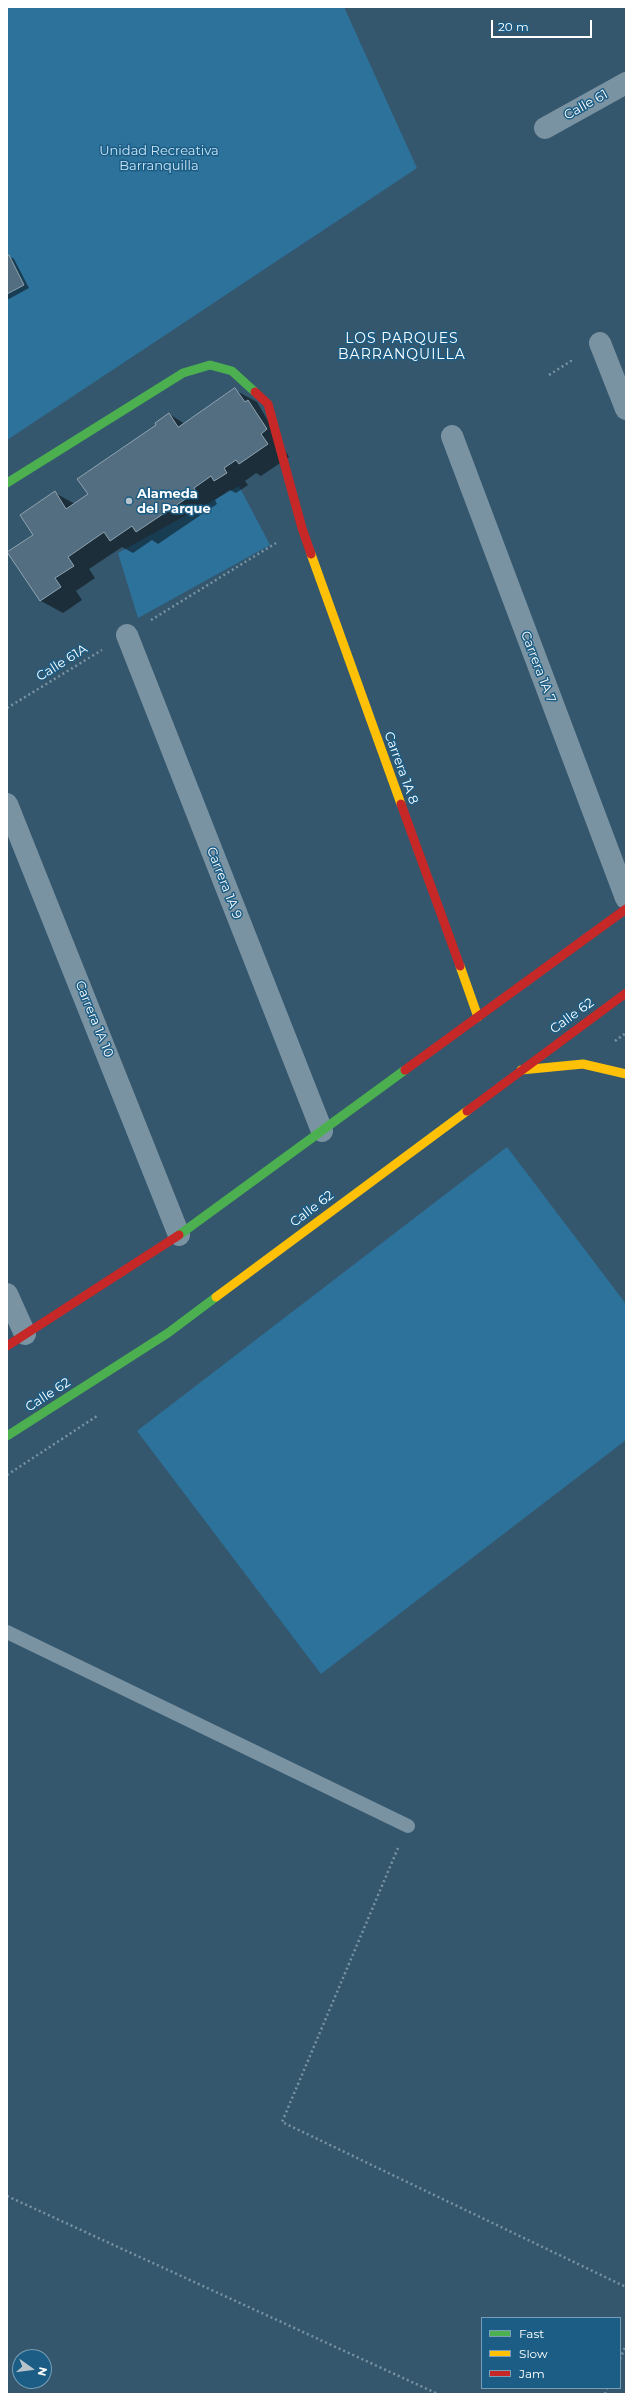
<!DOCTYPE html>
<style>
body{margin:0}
#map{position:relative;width:633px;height:2401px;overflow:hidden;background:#34576d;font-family:Montserrat,sans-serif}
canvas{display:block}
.frame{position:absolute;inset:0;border:8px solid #fff;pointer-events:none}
.legend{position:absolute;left:481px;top:2317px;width:140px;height:72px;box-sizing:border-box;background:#1c5d85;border:1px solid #779eb6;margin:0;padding:5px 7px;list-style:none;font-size:12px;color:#fff}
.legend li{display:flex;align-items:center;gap:8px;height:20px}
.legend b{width:20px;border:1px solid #779eb6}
.north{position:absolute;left:12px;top:2349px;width:40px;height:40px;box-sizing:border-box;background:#1c5d85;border:1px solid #779eb6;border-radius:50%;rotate:104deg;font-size:11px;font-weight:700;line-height:16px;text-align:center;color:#fff}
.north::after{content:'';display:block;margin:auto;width:14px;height:18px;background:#b8c4cc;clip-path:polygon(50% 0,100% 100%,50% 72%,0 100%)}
.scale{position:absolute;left:491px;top:20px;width:101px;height:18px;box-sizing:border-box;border:2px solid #fff;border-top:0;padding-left:5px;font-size:12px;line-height:14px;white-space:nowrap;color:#fff;-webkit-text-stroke:3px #1c5d85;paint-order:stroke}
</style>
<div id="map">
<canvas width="633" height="2401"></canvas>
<div class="frame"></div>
<ul class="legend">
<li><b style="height:5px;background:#4caf50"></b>Fast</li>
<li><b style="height:5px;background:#ffc107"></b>Slow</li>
<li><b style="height:5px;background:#c62828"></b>Jam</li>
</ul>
<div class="north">N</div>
<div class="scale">20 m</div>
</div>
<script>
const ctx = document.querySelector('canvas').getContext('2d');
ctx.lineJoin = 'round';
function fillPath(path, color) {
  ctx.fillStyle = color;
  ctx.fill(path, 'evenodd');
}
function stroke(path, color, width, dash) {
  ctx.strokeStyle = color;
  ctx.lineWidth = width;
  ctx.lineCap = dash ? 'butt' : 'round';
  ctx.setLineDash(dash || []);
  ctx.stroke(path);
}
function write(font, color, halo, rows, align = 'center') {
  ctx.font = font + ' Montserrat,sans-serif';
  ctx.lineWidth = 3;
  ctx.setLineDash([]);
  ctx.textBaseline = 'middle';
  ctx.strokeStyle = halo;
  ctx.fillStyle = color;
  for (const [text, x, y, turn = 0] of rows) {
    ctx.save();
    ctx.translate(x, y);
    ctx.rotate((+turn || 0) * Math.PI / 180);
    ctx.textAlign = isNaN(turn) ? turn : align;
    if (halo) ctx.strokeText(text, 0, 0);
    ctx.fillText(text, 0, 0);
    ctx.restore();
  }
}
fillPath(new Path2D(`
 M7 7H344L417 168 7 440Z
 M239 486 270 545 138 618 118 553Z
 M507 1147 626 1304V1440L321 1674 137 1431Z`), '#2d729b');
fillPath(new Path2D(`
 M9 256 14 259 29 288 7 300V257Z
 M235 390 257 402 289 457 261 476 256 473 245 481 248 485 236 493 230 490 215 500 217 504 158 544 152 540 133 553 122 547 89 569 95 578 76 591 82 600 63 613 41 601 9 552 35 535 55 493 75 504 89 495 169 414 185 424Z`), '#0007');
const building = new Path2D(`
 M7 255H9L24 285 7 294Z
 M235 388 245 402 248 400 267 429 261 434 268 444 239 464 236 460 224 468 227 473 214 481 211 476 194 488 196 492 136 532 132 526 110 541 104 532 68 557 74 566 55 578 61 587 40 601 7 552 33 535 20 515 55 491 66 509 88 494 77 479 156 425 155 423 169 413 178 427Z`);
fillPath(building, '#526e80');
stroke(building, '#8ea3b1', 1);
stroke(new Path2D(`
 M549 375 574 359
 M151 620 276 543
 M7 708 102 650
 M615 1041 626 1033
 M7 1475 97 1416
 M398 1848 282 2122 626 2287
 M7 2196 438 2394
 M620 2359 626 2345
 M605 2394 607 2388`), '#7a93a3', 2.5, [2, 3]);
stroke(new Path2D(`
 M7 1632 408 1826`), '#7a93a3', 14);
stroke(new Path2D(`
 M545 128 626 83
 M600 343 626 409
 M452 436 626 898
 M127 635 322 1131
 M7 804 179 1235
 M7 1294 25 1334`), '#7a93a3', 22);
stroke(new Path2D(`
 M7 483 183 373 210 365 232 371 255 392
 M179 1235 405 1070
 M7 1436 168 1333 216 1297`), '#4caf50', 9);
stroke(new Path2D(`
 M311 554 401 804
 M460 966 478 1017
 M521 1070 583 1064 626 1074
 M216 1297 467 1111`), '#ffc107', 9);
stroke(new Path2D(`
 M255 392 268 404 302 528 311 554
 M401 804 460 966
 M405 1070 626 909
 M467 1111 626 993
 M7 1346 179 1235`), '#c62828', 9);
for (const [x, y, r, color] of [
 [129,501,4,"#b8c4cc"]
]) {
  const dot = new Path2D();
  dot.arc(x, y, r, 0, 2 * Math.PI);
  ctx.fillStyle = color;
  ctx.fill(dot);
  stroke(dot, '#1c5d85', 1.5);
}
write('13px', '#fff', '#1c5d85', [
 ["Calle 61",586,105,-29],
 ["Calle 61A",62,663,-32],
 ["Carrera 1A 7",538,667,69],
 ["Carrera 1A 8",401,768,70],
 ["Carrera 1A 9",224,883,69],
 ["Calle 62",572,1016,-36],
 ["Carrera 1A 10",94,1019,68],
 ["Calle 62",312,1209,-37],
 ["Calle 62",48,1395,-33]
]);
write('13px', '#c8e6f8', '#1c5d85', [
 ["Unidad Recreativa",159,151],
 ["Barranquilla",159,166]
]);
write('bold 13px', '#fff', '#1c5d85', [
 ["Alameda",137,494],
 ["del Parque",137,509]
], 'left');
ctx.letterSpacing = '1px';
write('14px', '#fff', '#1c5d85', [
 ["LOS PARQUES",402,339],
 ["BARRANQUILLA",402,355]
]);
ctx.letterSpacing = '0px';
</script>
